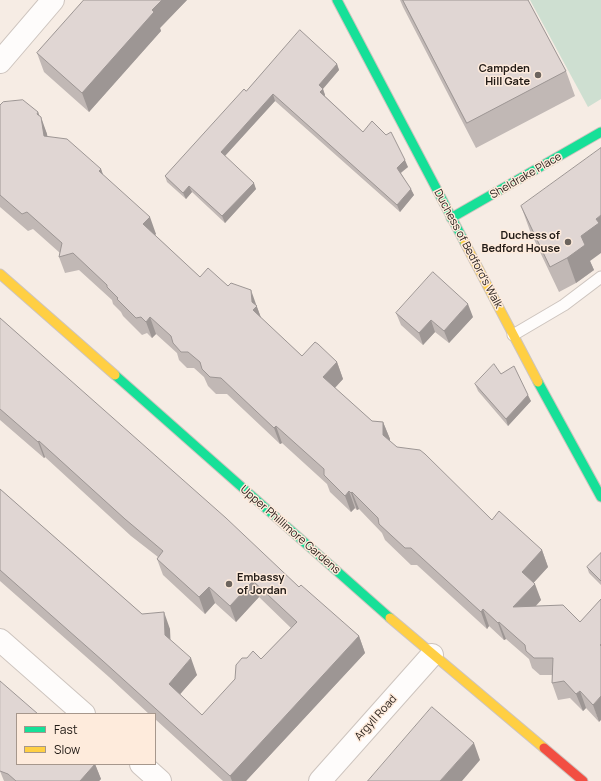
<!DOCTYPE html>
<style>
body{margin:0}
#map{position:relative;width:601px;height:781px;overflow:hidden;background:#f6ece4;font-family:Manrope,sans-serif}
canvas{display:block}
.legend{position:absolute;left:16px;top:713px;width:140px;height:52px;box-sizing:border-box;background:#feebdc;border:1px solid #a6978c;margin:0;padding:5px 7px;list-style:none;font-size:12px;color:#211a15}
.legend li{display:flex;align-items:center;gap:8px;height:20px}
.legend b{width:20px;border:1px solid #a6978c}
</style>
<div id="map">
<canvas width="601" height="781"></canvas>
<ul class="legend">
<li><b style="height:5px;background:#16e098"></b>Fast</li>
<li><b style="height:5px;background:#ffcf43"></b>Slow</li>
</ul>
</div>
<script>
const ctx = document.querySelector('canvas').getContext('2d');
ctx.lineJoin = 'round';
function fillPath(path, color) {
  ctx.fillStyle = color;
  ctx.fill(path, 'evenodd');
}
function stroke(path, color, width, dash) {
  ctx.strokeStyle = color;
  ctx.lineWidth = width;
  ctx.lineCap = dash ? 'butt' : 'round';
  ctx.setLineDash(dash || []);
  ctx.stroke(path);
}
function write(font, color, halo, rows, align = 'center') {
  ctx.font = font + ' Manrope,sans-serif';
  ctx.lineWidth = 3;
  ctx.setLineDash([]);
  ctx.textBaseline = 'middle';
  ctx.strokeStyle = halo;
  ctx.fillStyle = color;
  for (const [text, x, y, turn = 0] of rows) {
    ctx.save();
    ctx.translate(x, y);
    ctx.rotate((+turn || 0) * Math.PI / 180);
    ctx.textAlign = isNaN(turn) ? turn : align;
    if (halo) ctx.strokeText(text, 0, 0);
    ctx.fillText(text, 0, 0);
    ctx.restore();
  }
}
fillPath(new Path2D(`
 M530 0H601V99L588 107Z`), '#cedfd1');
const lane = new Path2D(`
 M513 335 564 305 601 277`);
const street = new Path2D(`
 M0 62 53 0
 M0 640 84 714
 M141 764 160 781
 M320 781 432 655`);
const fast = new Path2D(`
 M337 0 465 243
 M451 218 601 132
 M115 375 390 618
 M538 382 601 497`);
const slow = new Path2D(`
 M465 243 538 382
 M0 274 115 375
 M390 618 544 748`);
const jam = new Path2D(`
 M544 748 583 781`);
stroke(lane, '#cdc4be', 13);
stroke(street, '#cdc4be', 24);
stroke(fast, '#cdc4be', 11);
stroke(slow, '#cdc4be', 11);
stroke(jam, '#cdc4be', 11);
stroke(lane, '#fefcfb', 11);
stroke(street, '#fefcfb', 22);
stroke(fast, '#16e098', 9);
stroke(slow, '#ffcf43', 9);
stroke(jam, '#f24e42', 9);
fillPath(new Path2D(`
 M84 0H187L160 28 161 31 89 112 44 72 37 53Z
 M400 0H528L566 71 575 96 476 148 403 7Z
 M337 64 339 70 323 89 325 95V96L363 132 408 167 401 173 414 195 400 212 275 101 225 156 256 189 225 223 192 192 186 199 167 182 165 176 246 91Z
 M0 105 38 112 47 134V136L101 169 103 175 156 234 155 235 200 277 228 286 257 307 261 318 302 356 337 362 343 379 335 388 372 421 383 422 390 439 389 441 397 447 492 520 542 550 548 567 533 583 541 600 536 606 563 605 599 722 586 708 583 711 570 698 558 700 552 683V675H540L532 668 529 659 506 639 504 640 489 626 487 629 417 565H411L385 540 382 533 359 509 357 510 355 508 351 512 330 492 327 484 282 443 280 444 227 394H216L208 386 204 377 194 368H187L179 360 177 353 156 334 152 338 147 333 142 335 123 316 121 312 113 304 112 300 79 270 65 273 59 257 60 253 33 229 28 231 0 207Z
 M521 206 590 261 594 270 576 283 559 292 530 231Z
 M396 313 473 317 449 343 435 332 423 345 401 325Z
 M0 318 299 587 359 636 365 653 246 781H223L155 719V714H149L109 677 0 581V489L142 614 170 629V640L197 675 180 694 202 715 261 659 291 628 259 597 236 622 215 603 205 614 163 575 157 559 158 557 131 536 45 457 44 458 0 420Z
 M501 374 531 401 508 426 478 391 475 384Z
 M601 553V585L589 573 587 567Z
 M17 764H95L101 779 99 781H4L0 771Z`), '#c1b8b5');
fillPath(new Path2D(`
 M162 0H187L160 28 161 31 89 112 82 93 152 10Z
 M337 64 339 70 321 91 319 85Z
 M323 89 325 95 323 99 320 92Z
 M273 94 275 101 223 158 221 152Z
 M38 112 42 123 41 117 47 134 50 152 44 136 37 114Z
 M405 160 408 167 399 174 397 168Z
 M101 169 107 186 99 171Z
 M254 183 256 189 225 223 222 216Z
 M189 186 192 192 186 199 183 193Z
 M411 189 414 195 400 212 397 205Z
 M601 215V253L590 261 594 270 576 283 567 258 581 236 596 219Z
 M150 217 156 234 149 241 143 224Z
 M251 290 257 307 263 323 253 310 252 302Z
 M468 304 473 317 449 343 444 331Z
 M150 317 156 334 152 338 146 322Z
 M431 320 435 332 423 345 419 333Z
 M337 362 343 379 329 394 323 377Z
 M528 395 531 401 508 426 506 419Z
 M383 422 390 439 389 452 383 435Z
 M276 426 282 443 280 444 274 428Z
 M39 441 45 457 44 458 38 442Z
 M349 491 355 508 351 512 345 496Z
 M352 492 359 509 357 510 351 493Z
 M542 550 548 567 528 589 522 572Z
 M253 581 259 597 236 622 230 606Z
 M535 584 541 600 519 624 513 607Z
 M209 587 215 603 205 614 199 597Z
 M483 609 489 626 487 629 481 612Z
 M164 612 170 629 171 651 165 635Z
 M499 622 506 639 504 640 498 623Z
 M359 636 365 653 246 781H232L230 776Z
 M191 658 197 675 175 700 169 684Z
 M580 691 586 708 583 711 576 694Z
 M601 696V720L599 722 593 705Z
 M474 743 480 760 462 781H440Z
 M95 764 101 779 99 781H80Z`), '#9d9694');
const building = new Path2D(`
 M84 0H162L152 10 154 12 82 93 37 53Z
 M403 0H528L566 71 467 123Z
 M300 30 337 64 319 85 323 89 320 92 363 132 372 121 386 135 391 132 405 160 397 168 411 189 397 205 273 94 221 152 254 183 222 216 189 186 183 193 165 176 244 89 246 91Z
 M23 100 38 112 37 114 41 117 44 136 67 139 101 169 99 171 150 217 143 224 200 277 208 268 228 286 231 283 251 290 252 302 257 306 253 310 302 356 315 342 318 344 337 362 323 377 372 421 383 422V435L397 447 420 450 425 454 492 520 499 511 542 550 522 572 535 584 513 607 563 605 580 622 601 599V644L600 645 601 646V696L593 705 580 691 576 694 564 681 552 683 553 658H534L526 651 525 645 499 622 498 623 483 609 481 612 411 548H405L379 524 378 518 352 492 351 493 349 491 345 496 324 475V469L276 426 274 428 221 378 210 377 202 369 200 362 188 352H181L173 343 171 336 150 317 146 322 141 317 136 318 117 299 118 298 107 287V285L73 253 59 257 62 243 27 212 22 214 0 195V105L3 102Z
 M601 148V215L596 219 599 223 581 236 585 245 567 258 550 267 521 206Z
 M433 272 468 304 444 331 431 320 419 333 396 313Z
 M0 318 226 518 299 587 301 585 359 636 230 776 103 661 0 570V489L142 614 164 612 165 635 191 658 169 684 202 715 235 679 236 665 242 658H247L253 651 261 659 297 622 253 581 230 606 209 587 199 597 157 559 163 551 125 519 39 441 38 442 0 409Z
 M494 364 501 374 514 366 528 395 506 419 475 384Z
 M601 553V581L587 567Z
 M0 681 38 714H17V764H95L80 781H16L8 774 0 771Z
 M432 707 474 743 440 781H368Z`);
fillPath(building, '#e0d6d3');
stroke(building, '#9d9694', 1);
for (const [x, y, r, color] of [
 [538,75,4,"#6c645d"],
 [568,242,4,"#6c645d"],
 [229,584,4,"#6c645d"]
]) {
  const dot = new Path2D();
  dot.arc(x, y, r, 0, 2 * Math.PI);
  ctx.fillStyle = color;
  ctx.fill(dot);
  stroke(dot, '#feebdc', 1.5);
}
write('bold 11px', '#211a15', '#feebdc', [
 ["Campden",530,69],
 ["Hill Gate",530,82],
 ["Duchess of",560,236],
 ["Bedford House",560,249],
 ["Embassy",237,578,"left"],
 ["of Jordan",237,591,"left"]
], 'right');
write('11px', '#211a15', '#feebdc', [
 ["Sheldrake Place",526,176,-30],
 ["Duchess of Bedford's Walk",468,249,62],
 ["Upper Phillimore Gardens",290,530,41],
 ["Argyll Road",376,718,-48]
]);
</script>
